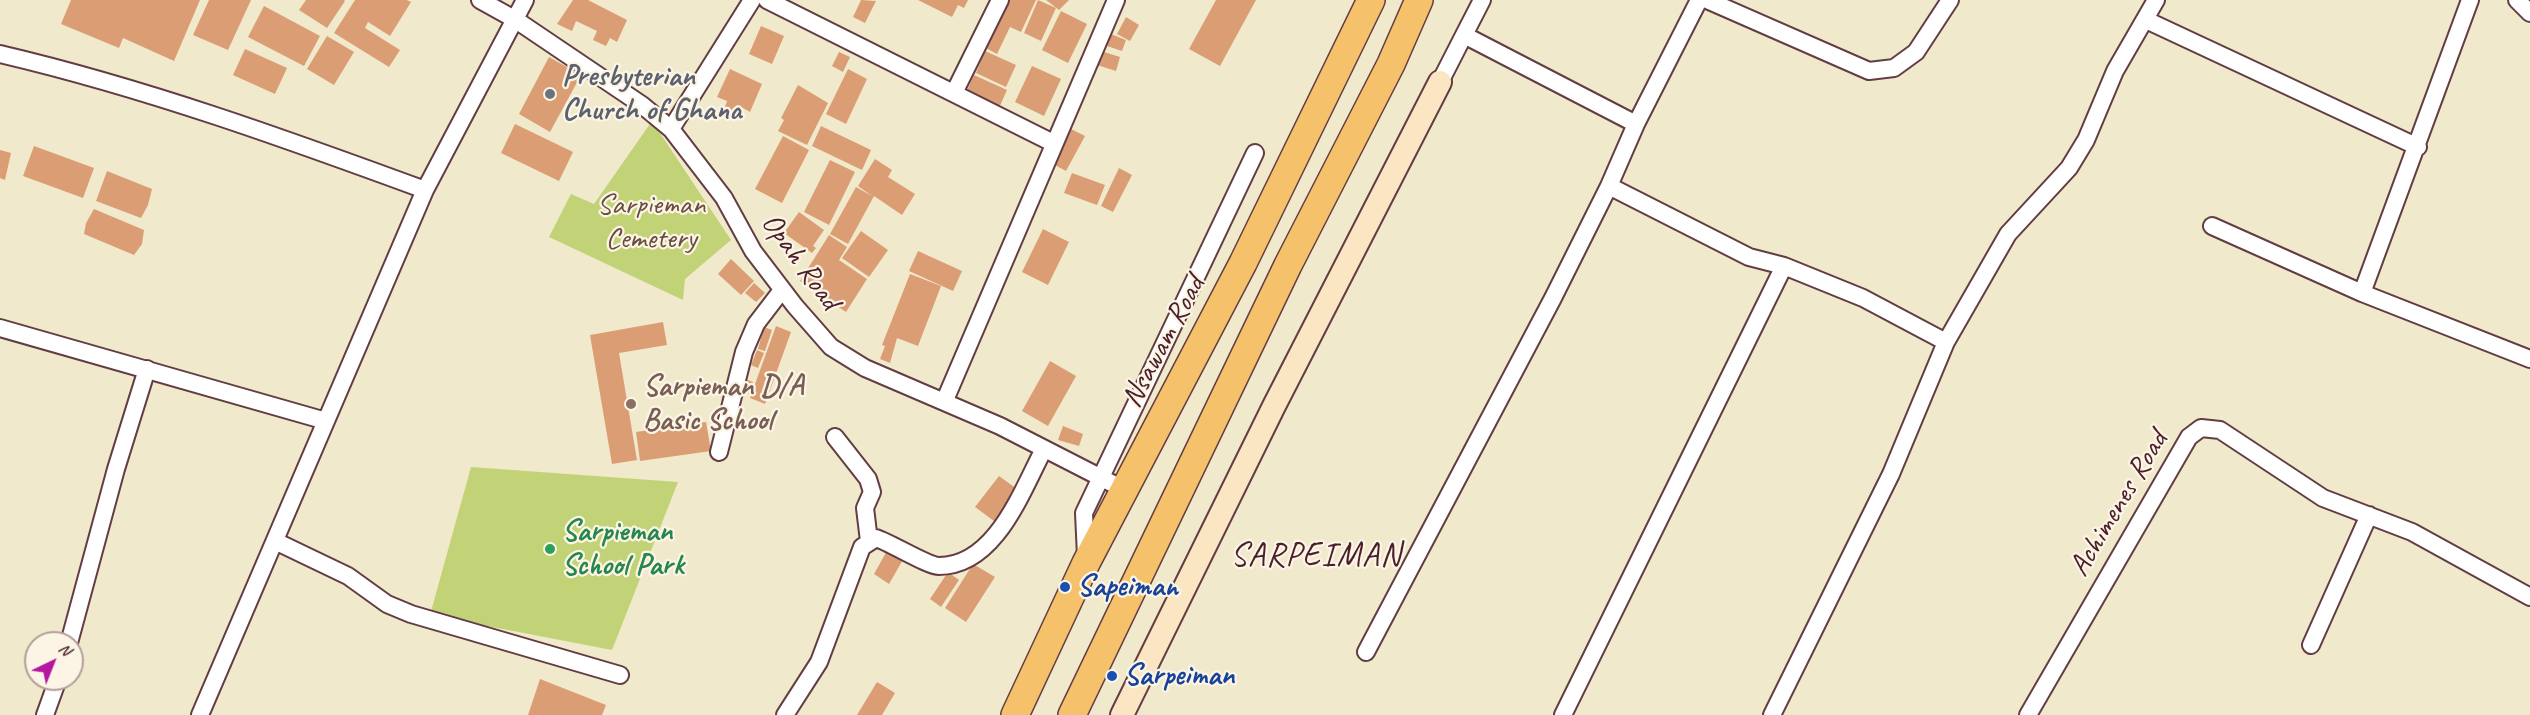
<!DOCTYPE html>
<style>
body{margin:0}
#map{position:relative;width:2530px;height:715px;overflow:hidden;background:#f0e9cc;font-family:Caveat,sans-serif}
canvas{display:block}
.north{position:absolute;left:24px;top:631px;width:60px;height:60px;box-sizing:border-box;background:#fcf5e5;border:2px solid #b59f9b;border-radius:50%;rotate:43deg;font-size:16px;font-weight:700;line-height:24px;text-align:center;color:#4a1f2b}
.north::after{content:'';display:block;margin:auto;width:21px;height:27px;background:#b5179e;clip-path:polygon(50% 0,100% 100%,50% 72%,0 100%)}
</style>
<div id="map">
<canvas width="2530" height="715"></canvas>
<div class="north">N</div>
</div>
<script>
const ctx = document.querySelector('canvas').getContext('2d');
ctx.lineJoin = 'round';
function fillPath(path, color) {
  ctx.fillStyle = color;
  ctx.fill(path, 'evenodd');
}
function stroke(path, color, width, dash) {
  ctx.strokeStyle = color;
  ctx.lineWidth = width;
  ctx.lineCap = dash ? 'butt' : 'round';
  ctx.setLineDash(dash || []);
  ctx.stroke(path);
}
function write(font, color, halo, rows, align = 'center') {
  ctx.font = font + ' Caveat,sans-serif';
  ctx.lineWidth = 4.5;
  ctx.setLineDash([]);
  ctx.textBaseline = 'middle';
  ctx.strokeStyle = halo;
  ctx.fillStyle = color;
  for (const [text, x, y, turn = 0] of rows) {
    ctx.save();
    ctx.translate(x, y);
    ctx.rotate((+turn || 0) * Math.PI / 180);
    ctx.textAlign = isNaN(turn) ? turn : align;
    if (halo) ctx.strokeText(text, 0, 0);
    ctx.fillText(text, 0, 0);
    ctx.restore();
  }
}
fillPath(new Path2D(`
 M652 121 731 240 685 279 683 300 549 237 571 194 594 204Z
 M471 467 678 482 612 650 430 615Z`), '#c1d376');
fillPath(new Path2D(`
 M71 0H200L174 61 123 38 119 48 61 24Z
 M209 0H251L228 50 193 35Z
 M306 0H344L345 1 327 28 299 10Z
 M355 0H407L411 2 390 36 368 22 365 28 400 50 389 67 334 33Z
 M573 0H588L627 20 617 42 610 38 606 46 593 40 597 31 576 21 572 31 557 24Z
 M861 0 876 1 865 23 853 17Z
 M918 0H968L964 8 958 5 952 17Z
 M1008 0H1036L1021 32 1010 27 997 54 984 47Z
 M1038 0 1056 8 1041 41 1024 33Z
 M1046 0H1069L1059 10Z
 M1216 0H1256L1220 66 1189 49Z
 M264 6 320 36 304 66 248 37Z
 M1061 11 1087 24 1068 63 1042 50Z
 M1126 17 1139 25 1130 41 1117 34Z
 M761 26 784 36 772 64 749 54Z
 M1111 34 1126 40 1122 51 1107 46Z
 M327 36 354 52 334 85 307 69Z
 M245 49 287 68 275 94 233 75Z
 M985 51 1016 65 1006 87 976 73Z
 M1101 51 1120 57 1116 71 1097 65Z
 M839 52 850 57 843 72 832 66Z
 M549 57 581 75 550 132 519 114Z
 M1032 66 1061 79 1044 116 1015 102Z
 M730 69 762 84 750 112 743 108 740 114 725 107 727 101 717 97Z
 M848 69 867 79 846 124 826 114Z
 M974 75 1007 90 999 108 966 93Z
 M798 85 828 103 807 145 778 131 784 120 781 118Z
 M515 124 573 152 559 181 501 153Z
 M821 126 871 150 862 170 812 146Z
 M1071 129 1085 136 1066 171 1053 164Z
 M783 136 809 150 782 203 755 189Z
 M34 146 94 168 83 198 23 176Z
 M0 150 11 153 5 180 0 178Z
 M875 159 892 170 888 177 915 194 902 215 874 196 848 244 830 234 856 187 872 196 858 186Z
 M830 160 855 172 829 225 804 212Z
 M1119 168 1132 175 1113 212 1101 206Z
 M107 171 152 189 148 205 141 218 96 201Z
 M1072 173 1105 185 1097 205 1064 193Z
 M94 209 144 230 142 244 134 255 84 234 86 223Z
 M799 212 824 230 813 246 816 248 812 253 784 233Z
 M1043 229 1069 242 1048 285 1022 272Z
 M861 231 888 250 869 277 842 258Z
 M829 235 847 247 839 260 867 279 846 312 800 281Z
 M918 251 962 271 953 291 909 271Z
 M731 259 754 281 741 295 718 274Z
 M910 274 941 286 918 346 897 338 890 363 880 359 885 346 882 345Z
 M754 283 765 293 756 302 745 293Z
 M663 322 667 345 619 353 637 460 612 464 590 335Z
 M776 326 791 332 765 404 750 398Z
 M764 327 772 330 765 351 758 349Z
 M757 350 764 353 758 368 751 365Z
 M1050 361 1076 376 1048 426 1022 411Z
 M743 378 753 382 749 394 739 391Z
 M706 422 711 451 640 461 636 432Z
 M1063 426 1083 434 1079 446 1058 440Z
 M999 476 1017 489 994 521 975 507Z
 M888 549 904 558 889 584 874 574Z
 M973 564 995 577 966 622 945 608Z
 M948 572 959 580 941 607 930 599Z
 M540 679 606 705 602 715H528Z
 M877 682 895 693 882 715H857Z`), '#db9e74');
const minor = new Path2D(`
 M480 0 516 20 642 105 671 129 724 198 753 251 795 306 831 347 865 368 1000 426 1125 490
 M767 0 1053 143
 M1482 0 1464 35 1636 124
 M1707 0 1869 71 1894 68 1916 52 1950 0
 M2517 0 2530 13
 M2146 20 2418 147
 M0 54C145 88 286 139 425 190
 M1440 82 1464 35
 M954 93 1000 0
 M671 129 752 0
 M1609 186 1749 257 1784 266 1863 298 1946 342
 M2212 226 2362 293 2530 359
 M2362 293 2470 0
 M0 328 326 421
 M945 400 1116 0
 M835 437 868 479 872 492 865 508 869 541
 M719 452 744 352 756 324 782 290
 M275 541 348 576 387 604 411 614 620 675
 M1086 556 1084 513 1255 153
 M69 643 116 469 147 369
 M2311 645 2369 515
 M1366 652 1553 298 1609 186 1636 124 1699 0
 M45 715 58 679
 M200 715 425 190 525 0
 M785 715 819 662 862 547 876 538C891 543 928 566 939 566 996 566 1022 490 1044 449
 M1563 715 1784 266
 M1772 715 1891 474 1946 342 2008 234 2069 168 2086 140 2115 71 2156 0
 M2028 715 2189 437 2201 428 2220 430 2323 498 2412 532 2530 597`);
const secondary = new Path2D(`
 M1122 715 1274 406 1440 82`);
const trunk = new Path2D(`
 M1015 715 1086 563 1243 263 1371 0
 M1072 715 1288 265 1391 64 1419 0`);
stroke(minor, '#633d43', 20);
stroke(secondary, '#633d43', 26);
stroke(trunk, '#633d43', 30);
stroke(minor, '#fff', 16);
stroke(secondary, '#fbe6c4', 22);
stroke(trunk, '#f5c16b', 27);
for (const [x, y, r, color] of [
 [550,94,6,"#6b7280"],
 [631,404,6,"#8d6e63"],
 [550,549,6,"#2e9e5b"],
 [1065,587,6,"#1a4fb4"],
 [1112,676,6,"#1a4fb4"]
]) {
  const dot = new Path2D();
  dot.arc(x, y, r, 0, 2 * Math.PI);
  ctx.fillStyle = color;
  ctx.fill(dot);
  stroke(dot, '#fcf5e5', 2);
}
write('bold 30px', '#5b616d', '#fcf5e5', [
 ["Presbyterian",562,77],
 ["Church of Ghana",562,111]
], 'left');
write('30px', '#684c3e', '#fcf5e5', [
 ["Sarpieman",651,205],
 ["Cemetery",651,239]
]);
write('30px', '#4a1f2b', '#fcf5e5', [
 ["Opah Road",800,262,54],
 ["Nsawam Road",1164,342,-62],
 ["Achimenes Road",2119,504,-59]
]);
write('bold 30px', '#785e54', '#fcf5e5', [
 ["Sarpieman D/A",643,387],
 ["Basic School",643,421]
], 'left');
write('bold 30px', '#27864d', '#fcf5e5', [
 ["Sarpieman",562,532],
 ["School Park",562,566]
], 'left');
write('bold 30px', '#164399', '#fcf5e5', [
 ["Sapeiman",1077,587],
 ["Sarpeiman",1124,676]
], 'left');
ctx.letterSpacing = '1.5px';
write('33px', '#4a1f2b', '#fcf5e5', [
 ["SARPEIMAN",1316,556]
]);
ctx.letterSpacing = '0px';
</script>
